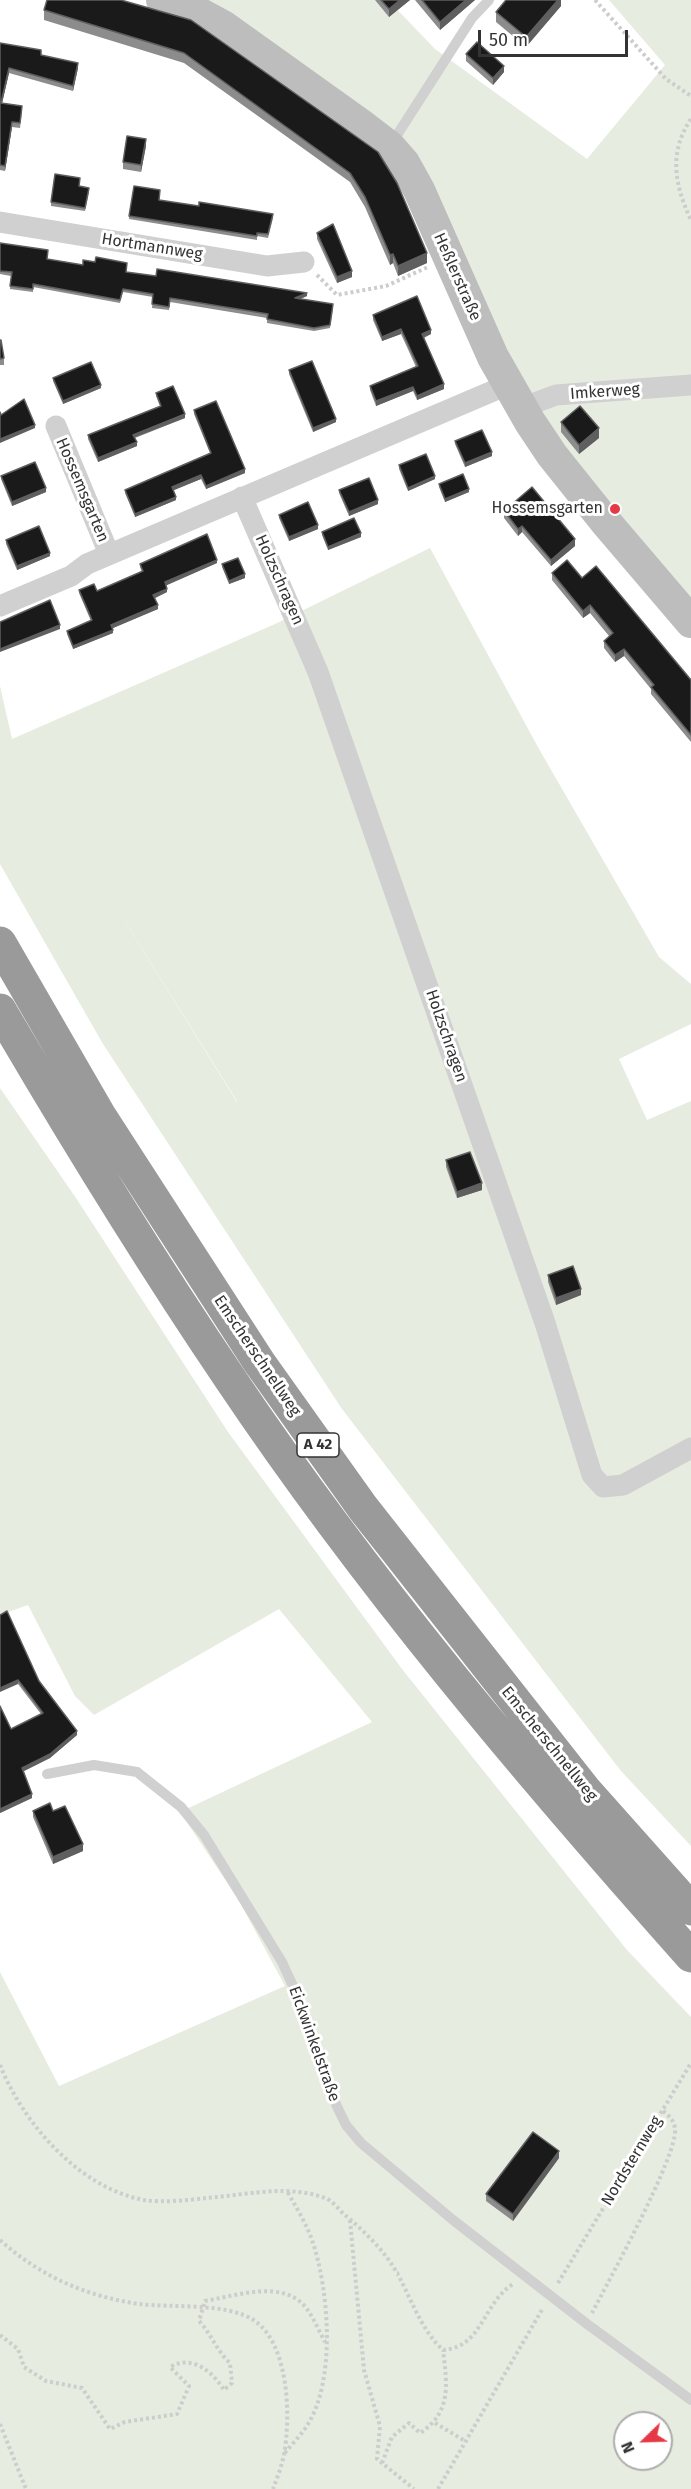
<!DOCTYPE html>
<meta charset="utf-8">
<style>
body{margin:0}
#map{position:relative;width:691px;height:2489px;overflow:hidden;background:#fff;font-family:"Fira Sans",sans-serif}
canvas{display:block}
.north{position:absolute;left:613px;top:2411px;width:60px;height:60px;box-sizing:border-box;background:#fff;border:2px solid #adadad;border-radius:50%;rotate:247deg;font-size:16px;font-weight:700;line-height:24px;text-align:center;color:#333}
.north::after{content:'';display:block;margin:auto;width:21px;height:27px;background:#e63946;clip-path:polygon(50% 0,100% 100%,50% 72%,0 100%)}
.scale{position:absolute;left:478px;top:30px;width:150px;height:27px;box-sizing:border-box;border:3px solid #333;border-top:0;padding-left:8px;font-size:18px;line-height:21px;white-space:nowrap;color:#333;-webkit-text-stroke:4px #fff;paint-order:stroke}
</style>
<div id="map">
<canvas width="691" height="2489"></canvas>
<div class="north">N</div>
<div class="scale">50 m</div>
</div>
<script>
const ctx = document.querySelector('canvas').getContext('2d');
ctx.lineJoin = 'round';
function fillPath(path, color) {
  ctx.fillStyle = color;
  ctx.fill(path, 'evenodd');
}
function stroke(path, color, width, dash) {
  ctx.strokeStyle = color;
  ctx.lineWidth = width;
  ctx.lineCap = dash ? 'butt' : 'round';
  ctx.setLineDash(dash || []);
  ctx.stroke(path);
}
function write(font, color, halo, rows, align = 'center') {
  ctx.font = font + ' "Fira Sans",sans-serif';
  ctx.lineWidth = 6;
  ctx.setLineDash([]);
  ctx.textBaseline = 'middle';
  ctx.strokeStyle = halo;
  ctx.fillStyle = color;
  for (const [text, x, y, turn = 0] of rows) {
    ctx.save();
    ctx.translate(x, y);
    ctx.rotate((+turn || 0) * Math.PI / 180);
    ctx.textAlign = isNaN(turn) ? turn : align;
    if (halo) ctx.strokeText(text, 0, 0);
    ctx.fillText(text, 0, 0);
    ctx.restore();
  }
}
fillPath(new Path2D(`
 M170 0H388L435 49 587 159 665 65 609 0H691V384L522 406 421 190Z
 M691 387V600L531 421 557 397Z
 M430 548 539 749 659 957 691 984V1024L619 1059 647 1120 691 1101V1846L621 1771 342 1409 103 1044 0 864V686L12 739 275 624ZM81 851 237 1101V1102Z
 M0 1088 76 1198 228 1432 402 1669 627 1950 691 2017V2489H0V1972L59 2086 285 1986 238 1899 180 1812 372 1722 279 1609 94 1715 75 1696 28 1605 0 1615ZM625 2423H661V2459H625Z`), '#e6ecdf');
stroke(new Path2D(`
 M595 0 666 79 691 96
 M691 119C668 153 675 186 691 220
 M317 275 337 295 386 286 428 267
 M0 2065C23 2123 79 2188 144 2200 163 2203 188 2200 207 2198 246 2195 287 2184 325 2198 332 2200 339 2210 345 2215 364 2231 385 2251 397 2273 411 2298 421 2330 443 2350 483 2347 482 2304 513 2284
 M350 2220 364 2370 380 2426 377 2459 414 2489
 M0 2240C40 2276 85 2296 139 2304 171 2308 228 2302 255 2321 289 2345 291 2417 284 2454 282 2466 277 2478 273 2489
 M558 2283 691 2063
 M592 2313C608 2282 678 2155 675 2129 674 2120 669 2116 663 2111
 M0 2335 18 2349 24 2367 46 2381 82 2388 110 2429 125 2422 177 2414 189 2386 170 2367C192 2354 213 2372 224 2390L232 2383 230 2363C216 2350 212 2335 199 2321L205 2301C236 2296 284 2278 307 2309 314 2319 319 2331 325 2342
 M435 2423 465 2441
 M0 2424 26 2489
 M285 2453C292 2444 302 2434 308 2424 336 2379 329 2289 312 2240 306 2223 296 2207 287 2191
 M382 2463 392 2437 409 2423 420 2433C452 2412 447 2384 443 2350
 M438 2489 543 2308`), '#cdcdcd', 4, [3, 3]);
stroke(new Path2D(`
 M390 146 472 18 489 0
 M47 1774 94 1765 137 1772 181 1807 204 1835 282 1962 293 1986 330 2092 346 2125 361 2143 453 2220 587 2324 691 2400`), '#d0d0d0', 10);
stroke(new Path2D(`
 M0 222 267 266 304 262
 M521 408 556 395 691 385
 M56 426 109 554
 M242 497 318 672 545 1323 592 1475 603 1487 623 1485 691 1448
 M0 606 71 576 87 564 507 385`), '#d0d0d0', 21);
stroke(new Path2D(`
 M162 0 197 12 223 26 360 124 390 147 404 163 419 190 493 357 530 422 552 455 604 520 691 622`), '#bdbdbd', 32);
stroke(new Path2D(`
 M0 943 100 1116 259 1362 363 1508 585 1790 691 1909
 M0 1010C73 1135 150 1260 231 1380 368 1584 528 1773 691 1956`), '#9a9a9a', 33);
fillPath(new Path2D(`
 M121 0 378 152 427 263 398 276 393 263 390 265 365 207 350 182 184 63 44 20V10Z
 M375 0H410L389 17Z
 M415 0H475L440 30Z
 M561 0V6L526 47 496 22V12Z
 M0 43 41 55 78 68 73 91 9 73 2 103 22 111 20 128 12 127 5 171 0 170Z
 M466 54 504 72 493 85 466 61Z
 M146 146 141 172 123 169V162Z
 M89 192 85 211 51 206V202Z
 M160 193 159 200 273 218 268 238 257 236V240L129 219V216Z
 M317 233 352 277 337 283 317 239Z
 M0 243 48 254 47 259 83 265 127 266 126 272 307 296 300 299 333 308 330 328 314 331 267 323V318L170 302 169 310 152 308 153 297 123 292 120 303 33 287V292L10 289 11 276 0 274Z
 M373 315 431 334 424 338 444 389 417 400 413 391 376 406 370 390V386L416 367 401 334 382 341 373 320Z
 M0 340 4 358V365H0Z
 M289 370 336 422 313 432 289 374Z
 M53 378 101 388 63 404 53 381Z
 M156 393 185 418 135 438 137 446 98 462 88 439V435L160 406 156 396Z
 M194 410 245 473 206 489 201 479 173 490 176 500 135 517 125 493V490L210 453 194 414Z
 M561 422 599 438 579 454 561 432Z
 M455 441 492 456 465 467 455 444Z
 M399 465 435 479 408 491 399 469Z
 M1 476 46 492 12 506 1 479Z
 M439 484 469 492 445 502 439 487Z
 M339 490 378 504 349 516 339 493Z
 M504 511 575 546 551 566 522 532 518 536 504 518Z
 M279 515 318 529 289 541 279 518Z
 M322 532 361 537 328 550 322 535Z
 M6 540 50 556 17 570 6 544Z
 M217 563 166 585 167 592 155 598 158 609 112 628 113 633 73 649 67 634V631L91 621 79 593V590L97 591 142 572 140 567V564Z
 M222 564 245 578 229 584 222 567Z
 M552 573 582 578 691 680V742L651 694V689L624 656 615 662 604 648V641L609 636 590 613 583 618 552 580Z
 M446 1160 482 1190 457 1198 446 1167Z
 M548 1275 581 1295 556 1305 548 1282Z
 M0 1615 39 1681 77 1735 50 1758 24 1771 32 1798 0 1813V1706L11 1729 41 1714 18 1684Z
 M33 1811H53L83 1851 53 1864 33 1817Z
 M559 2158 513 2221 486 2201V2194Z`), '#8c8c8c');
fillPath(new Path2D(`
 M400 0H410L389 17V9Z
 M466 0H475L440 30V22Z
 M558 0H561V6L526 47V37Z
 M78 63V68L73 91V86Z
 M504 66V72L493 85V78Z
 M9 68V73L1 108V103Z
 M12 122V127L5 171V166Z
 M146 139V146L141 172V165Z
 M427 253V263L398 276V266Z
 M393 254V263L390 265V255Z
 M352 271V277L337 283V277Z
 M307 293V296L295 301V298Z
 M401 329V334L382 341V337Z
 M431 330V334L422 338V334Z
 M444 384V389L417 400V396Z
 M101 385V388L63 404V401Z
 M413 387V391L376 406V401Z
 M185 414V418L133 438V435Z
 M336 419V422L313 432V428Z
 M35 425V428L0 443V439Z
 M599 428V438L579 454V445Z
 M137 442V446L98 462V458Z
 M492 452V456L465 467V463Z
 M245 469V473L206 489V486Z
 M201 475V479L172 491V487Z
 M435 476V479L408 491V488Z
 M46 488V492L12 506V502Z
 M469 489V492L445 502V499Z
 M176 497V500L135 517V514Z
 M378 500V504L349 516V512Z
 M318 525V529L289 541V537Z
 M522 526V532L518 536V529Z
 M361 533V537L328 550V547Z
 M575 539V546L551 566V560Z
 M50 553V556L17 570V566Z
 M217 560V563L165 586V582Z
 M245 574V578L229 584V581Z
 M167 589V592L153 599V595Z
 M158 605V609L111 629V625Z
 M590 605V613L583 618V611Z
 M60 625V629L0 652V649Z
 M113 630V633L73 649V646Z
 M624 649V656L615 662V655Z
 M482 1183V1190L457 1198V1192Z
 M581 1289V1295L556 1305V1298Z
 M18 1680V1684L0 1692V1688Z
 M77 1731V1735L50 1758 22 1772V1768Z
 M32 1794V1798L0 1813V1809Z
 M83 1844V1851L53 1864V1857Z
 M559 2151V2158L513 2221V2214Z`), '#5f5f5f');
const building = new Path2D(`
 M47 0H121L191 20 378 152 397 183 427 253 398 266 393 254 390 255 365 197 350 173 184 53 44 10Z
 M381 0H400L389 9Z
 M422 0H466L440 22Z
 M506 0H558L526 37 496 12Z
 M477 42 504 66 493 78 466 54Z
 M0 43 41 50V55L78 63 73 86 9 68 1 103 22 106 20 123 12 122 5 166 0 165Z
 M127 136 146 139 141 165 123 162Z
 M55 174 80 178 79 186 89 188 85 208 51 202Z
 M134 186 160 190 159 200 199 206V202L273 214 268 234 257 233V236L129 216Z
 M333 224 352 271 337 277 317 233Z
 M0 243 48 250 47 259 83 265V260L95 262 96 257 127 263 126 272 156 276 157 269 307 293 295 298 333 304 330 325 314 328 267 319 268 314 170 298 169 307 152 304 153 294 123 289 120 300 33 284V289L10 286 12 272 0 271Z
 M417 296 431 330 422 334 444 384 417 396 413 387 376 401 370 386 418 366 401 329 382 337 373 315Z
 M0 340H1L4 358 0 359Z
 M312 361 336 419 313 428 289 370Z
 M91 362 101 385 63 401 53 378Z
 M173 386 185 414 133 435 137 442 98 458 88 435 161 406 156 393Z
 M24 399 35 425 0 439V412L1 415Z
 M216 401 245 469 206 486 201 475 172 487 176 497 135 514 125 490 211 453 194 410Z
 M580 406 599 428 579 445 561 422Z
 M482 430 492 452 465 463 455 441Z
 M426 454 435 476 408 488 399 465Z
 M35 462 46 488 12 502 1 476Z
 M463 474 469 489 445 499 439 484Z
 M369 478 378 500 349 512 339 490Z
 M532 487 575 539 551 560 522 526 518 529 504 511Z
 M308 502 318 525 289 537 279 515Z
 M354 518 361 533 328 547 322 532Z
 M39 526 50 553 17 566 6 540Z
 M207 534 217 560 165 582 167 589 153 595 158 605 111 625 113 630 73 646 67 631 92 620 79 590 94 584 97 591 143 571 140 564Z
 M238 558 245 574 229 581 222 564Z
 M567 560 582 578 596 566 691 680V735L651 687 654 685 624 649 615 655 604 641 613 633 590 605 583 611 552 573Z
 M50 600 60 625 0 649V622Z
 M470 1152 482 1183 457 1192 446 1160Z
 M573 1266 581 1289 556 1298 548 1275Z
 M7 1611 39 1681 77 1731 50 1754 22 1768 32 1794 0 1809V1706L11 1729 43 1713 18 1680 0 1688V1615Z
 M50 1803 53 1811 65 1806 83 1844 53 1857 33 1811Z
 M533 2132 559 2151 513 2214 486 2194Z`);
fillPath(building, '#1a1a1a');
stroke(building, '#5f5f5f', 1.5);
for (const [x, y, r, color] of [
 [615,509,6,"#e63946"]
]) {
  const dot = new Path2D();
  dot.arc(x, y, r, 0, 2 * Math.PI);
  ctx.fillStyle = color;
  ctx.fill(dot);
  stroke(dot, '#fff', 2);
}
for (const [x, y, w] of [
 [318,1445,42]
]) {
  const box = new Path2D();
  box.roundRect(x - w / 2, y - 12, w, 24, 4.5);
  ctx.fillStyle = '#fff';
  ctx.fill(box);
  stroke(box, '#333', 1.5);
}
write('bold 15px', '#333', null, [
 ["A 42",318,1445]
]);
write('16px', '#333', '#fff', [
 ["Hortmannweg",152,247,9],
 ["Heßlerstraße",457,277,66],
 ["Imkerweg",605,392,-4],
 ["Hossemsgarten",82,490,67],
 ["Holzschragen",279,580,66],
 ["Holzschragen",446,1036,71],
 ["Emscherschnellweg",257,1356,56],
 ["Emscherschnellweg",549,1744,51],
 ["Eickwinkelstraße",314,2044,70],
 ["Nordsternweg",632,2161,-59]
]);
write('16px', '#333', '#fff', [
 ["Hossemsgarten",603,509]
], 'right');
</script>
